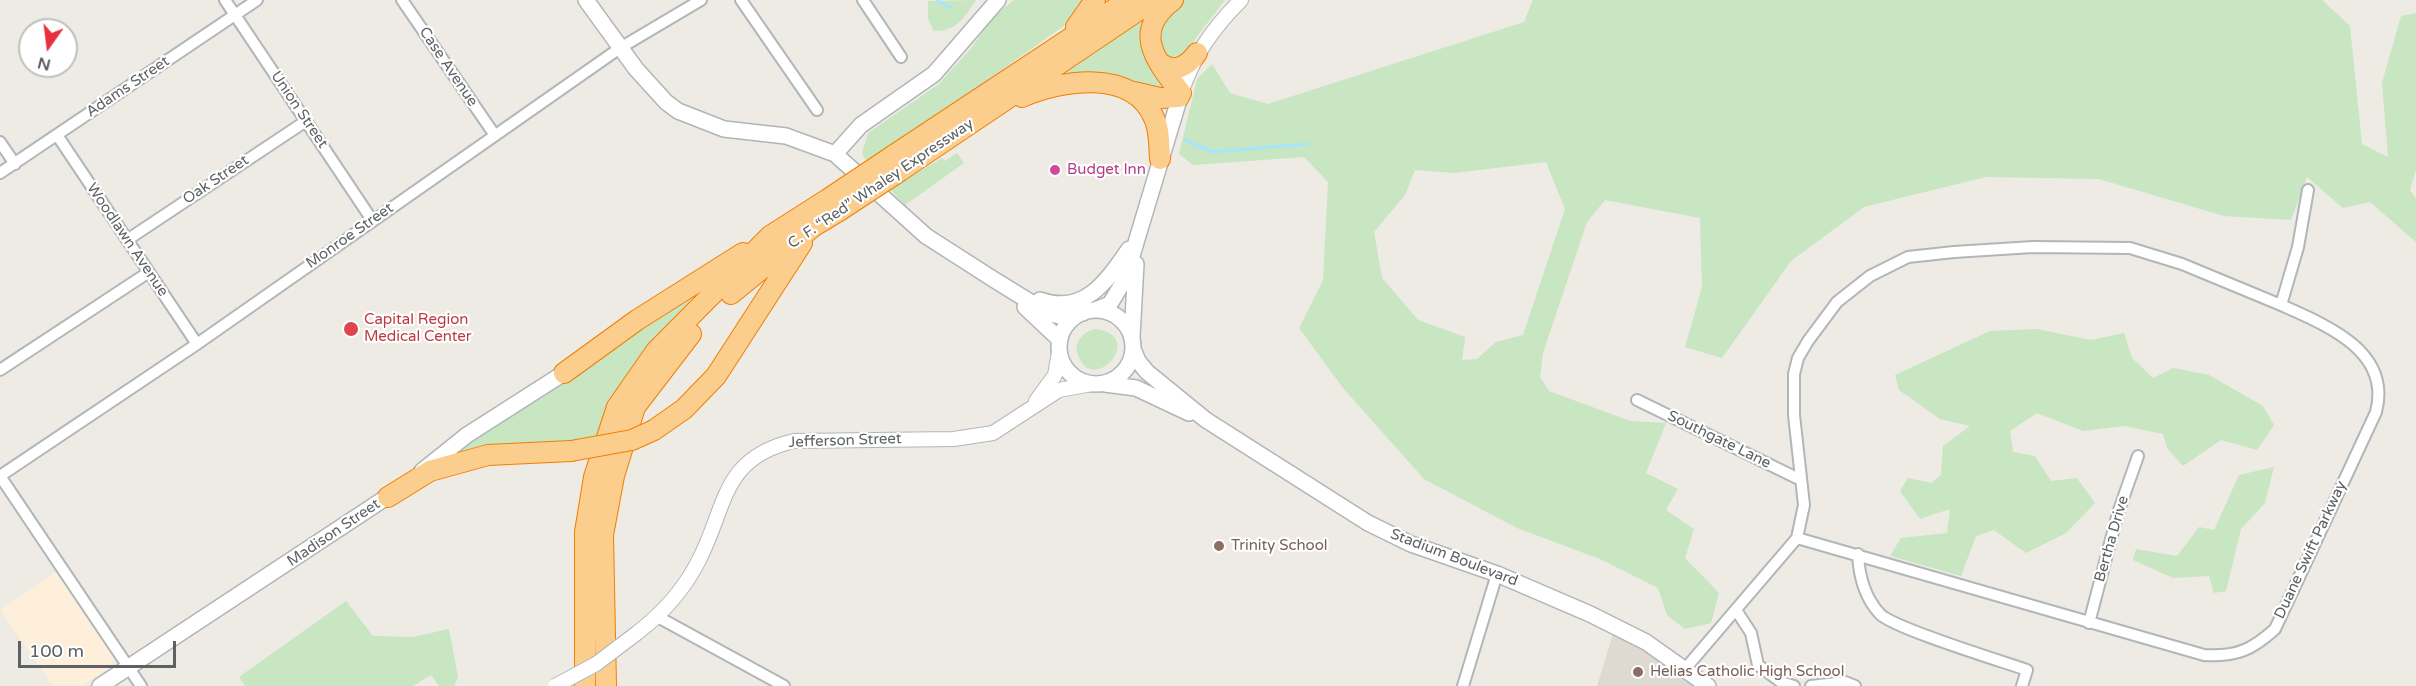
<!DOCTYPE html>
<meta charset="utf-8">
<style>
body{margin:0}
#map{position:relative;width:2416px;height:686px;overflow:hidden;background:#eeeae4;font-family:"Varela Round",sans-serif}
canvas{display:block}
.north{position:absolute;left:18px;top:18px;width:60px;height:60px;box-sizing:border-box;background:#fff;border:2px solid #bec0c1;border-radius:50%;rotate:194deg;font-size:16px;font-weight:700;line-height:24px;text-align:center;color:#5c6164}
.north::after{content:'';display:block;margin:auto;width:21px;height:27px;background:#e73140;clip-path:polygon(50% 0,100% 100%,50% 72%,0 100%)}
.scale{position:absolute;left:18px;top:641px;width:158px;height:27px;box-sizing:border-box;border:3px solid #5c6164;border-top:0;padding-left:8px;font-size:18px;line-height:21px;white-space:nowrap;color:#5c6164;-webkit-text-stroke:4px #fff;paint-order:stroke}
</style>
<div id="map">
<canvas width="2416" height="686"></canvas>
<div class="north">N</div>
<div class="scale">100 m</div>
</div>
<script>
const ctx = document.querySelector('canvas').getContext('2d');
ctx.lineJoin = 'round';
function fillPath(path, color) {
  ctx.fillStyle = color;
  ctx.fill(path, 'evenodd');
}
function stroke(path, color, width, dash) {
  ctx.strokeStyle = color;
  ctx.lineWidth = width;
  ctx.lineCap = dash ? 'butt' : 'round';
  ctx.setLineDash(dash || []);
  ctx.stroke(path);
}
function write(font, color, halo, rows, align = 'center') {
  ctx.font = font + ' "Varela Round",sans-serif';
  ctx.lineWidth = 4.5;
  ctx.setLineDash([]);
  ctx.textBaseline = 'middle';
  ctx.strokeStyle = halo;
  ctx.fillStyle = color;
  for (const [text, x, y, turn = 0] of rows) {
    ctx.save();
    ctx.translate(x, y);
    ctx.rotate((+turn || 0) * Math.PI / 180);
    ctx.textAlign = isNaN(turn) ? turn : align;
    if (halo) ctx.strokeText(text, 0, 0);
    ctx.fillText(text, 0, 0);
    ctx.restore();
  }
}
fillPath(new Path2D(`
 M56 572 113 655 114 662 110 667 82 686H53L0 610Z`), '#fdefda');
fillPath(new Path2D(`
 M1613 634 1656 658 1694 686H1597Z`), '#dedad2');
fillPath(new Path2D(`
 M976 0C964 18 957 31 934 31L928 19V1Z
 M1014 0H1087L1072 20 893 147 866 161 862 153 868 133 939 84 973 46 992 18Z
 M1183 0H1225L1195 39 1188 53 1174 60 1160 51C1158 25 1163 17 1183 0Z
 M1533 0H2322L2350 26 2362 144 2388 157 2382 83 2401 16 2416 13V170L2410 190 2416 199V242L2370 202 2343 208 2307 177 2291 220 2224 216 2099 179 1986 177 1864 207 1791 261 1722 358 1685 347 1702 287 1700 218 1605 200 1587 222 1543 353 1540 377 1549 391 1630 421 1666 423 1646 473 1678 489 1666 510 1694 529 1685 558 1719 593 1711 623 1685 629 1667 615 1658 588 1600 559 1517 528 1424 479 1343 388 1299 328 1323 280 1328 182 1304 157 1193 165 1179 154 1197 79 1212 64 1230 93 1268 104 1524 22ZM1546 162 1565 209 1523 335 1496 342 1477 359 1462 360 1465 337 1418 320 1382 278 1374 232 1405 195 1415 170 1454 173Z
 M1143 20H1146L1170 90 1063 74Z
 M957 153 964 163 905 205 890 189 942 158 945 161Z
 M706 283 648 348 612 400 594 445 445 457Z
 M1096 329C1147 336 1093 397 1078 355 1073 342 1084 331 1096 329Z
 M2037 329 2091 340 2124 333 2132 358 2153 378 2173 368 2209 375 2263 406 2274 425 2257 450 2221 440 2183 466 2167 448 2163 434 2124 426 2083 431 2037 413 2010 431 2013 452 2035 456 2051 481 2077 478 2095 503 2066 533 2026 553 1994 530 1976 536 1961 576 1890 556 1901 538 1947 533 1950 509 1920 519 1900 491 1908 478 1931 483 1941 475 1943 446 1970 426 1940 419 1899 390 1895 375 1990 331Z
 M2274 467 2265 503 2241 529 2226 591 2214 593 2209 576 2173 578 2133 560 2136 549 2177 556 2199 527 2214 530 2239 475Z
 M346 601 373 636 413 637 449 629 458 677 454 686H439L431 675 413 686H245L239 677Z`), '#c7e6c1');
stroke(new Path2D(`
 M937 0 951 8
 M1185 140 1213 152 1307 144`), '#a4e6fe', 3);
const minor = new Path2D(`
 M225 0 372 220
 M402 0 494 134
 M741 0 817 110
 M863 0 901 57
 M57 135 197 344
 M0 142 15 164
 M0 173 257 0
 M127 240 306 121
 M0 370 149 272
 M1637 400 1801 480
 M0 476 197 344 620 48 701 0
 M0 476 141 686
 M1797 538 1804 505 1794 415V374L1798 358 1808 341 1837 302 1870 276 1908 257 1954 252 2033 247 2130 248 2182 264 2281 305 2298 247 2308 190
 M1858 554C1859 576 1864 597 1880 614 1893 628 2001 661 2027 670L2022 686
 M1736 610 1751 633 1758 665 1781 682 1794 686
 M658 617 784 686
 M2089 623 2118 513 2138 456
 M1685 669 1797 538 2204 655C2236 657 2252 650 2275 629L2376 412C2392 351 2326 325 2281 305
 M1463 686 1497 574
 M1811 686 1845 682 1855 686`);
const tertiary = new Path2D(`
 M1181 93C1194 55 1213 28 1241 0
 M1036 401 1055 375 1059 352
 M637 633C663 613 684 590 699 560 727 506 721 458 794 441L954 439 993 433 1059 390 1092 384`);
const secondary = new Path2D(`
 M586 0 636 69 666 102 678 111 724 129 786 136 835 154 926 236 993 279 1048 313 1063 317 1083 313
 M835 154 861 125 934 74 998 0
 M1040 300C1084 316 1107 281 1129 249
 M1025 307 1060 340
 M1095 310 1110 304 1125 279 1181 93
 M1059 347a37 37 0 1 1 74 0a37 37 0 1 1-74 0Z
 M1132 336 1136 264
 M1133 349 1138 361 1147 372 1206 420 1368 523 1411 544 1497 574 1590 614 1646 642 1708 686
 M1105 384 1136 388 1189 413
 M422 471 467 435 564 373
 M100 686 396 491`);
const motorway = new Path2D(`
 M1173 0C1131 32 1156 61 1181 93
 M1076 27 1095 0
 M1159 62C1174 74 1187 67 1197 53
 M1134 92 1160 98 1179 97
 M1022 97C1061 80 1133 68 1154 118 1160 130 1159 146 1160 159
 M894 155 1128 0
 M900 171 1154 0
 M731 294 814 226 839 211
 M564 373 637 320 743 253
 M654 430 684 409 716 376 802 243
 M388 497 430 471 488 455 571 451
 M585 686V532L594 477 617 407 656 351 770 236 828 199
 M606 686 603 535 614 476 635 407 691 334`);
stroke(minor, '#b1b6b9', 14);
stroke(tertiary, '#b1b6b9', 16);
stroke(secondary, '#b0b5b9', 18);
stroke(motorway, '#f07f02', 22);
stroke(minor, '#fff', 10);
stroke(tertiary, '#fff', 14);
stroke(secondary, '#fff', 15);
stroke(motorway, '#fcce8e', 20);
const tertiaryBridge = new Path2D(`
 M555 686 596 664 637 633`);
const motorwayBridge = new Path2D(`
 M828 199 894 155
 M839 211 900 171
 M571 451 632 440 654 430`);
stroke(tertiaryBridge, '#b1b6b9', 16, []);
stroke(motorwayBridge, '#f07f02', 22, []);
stroke(tertiaryBridge, '#fff', 14);
stroke(motorwayBridge, '#fcce8e', 20);
for (const [x, y, r, color] of [
 [1055,170,6,"#d1479c"],
 [351,329,8,"#e0444e"],
 [1219,546,6,"#8d6e63"],
 [1638,672,6,"#8d6e63"]
]) {
  const dot = new Path2D();
  dot.arc(x, y, r, 0, 2 * Math.PI);
  ctx.fillStyle = color;
  ctx.fill(dot);
  stroke(dot, '#fff', 2);
}
write('15px', '#5c6164', '#fff', [
 ["Case Avenue",448,67,56],
 ["Adams Street",128,87,-34],
 ["Union Street",299,110,56],
 ["Oak Street",216,180,-34],
 ["C. F. “Red” Whaley Expressway",881,184,-34],
 ["Monroe Street",350,236,-35],
 ["Woodlawn Avenue",127,240,56],
 ["Southgate Lane",1719,440,26],
 ["Jefferson Street",845,441,-2],
 ["Madison Street",334,533,-34],
 ["Bertha Drive",2112,539,-74],
 ["Duane Swift Parkway",2311,550,-65],
 ["Stadium Boulevard",1454,558,21]
]);
write('15px', '#b23c85', '#fff', [
 ["Budget Inn",1067,170]
], 'left');
write('15px', '#be3a42', '#fff', [
 ["Capital Region",364,320],
 ["Medical Center",364,337]
], 'left');
write('15px', '#785e54', '#fff', [
 ["Trinity School",1231,546],
 ["Helias Catholic High School",1650,672]
], 'left');
</script>
